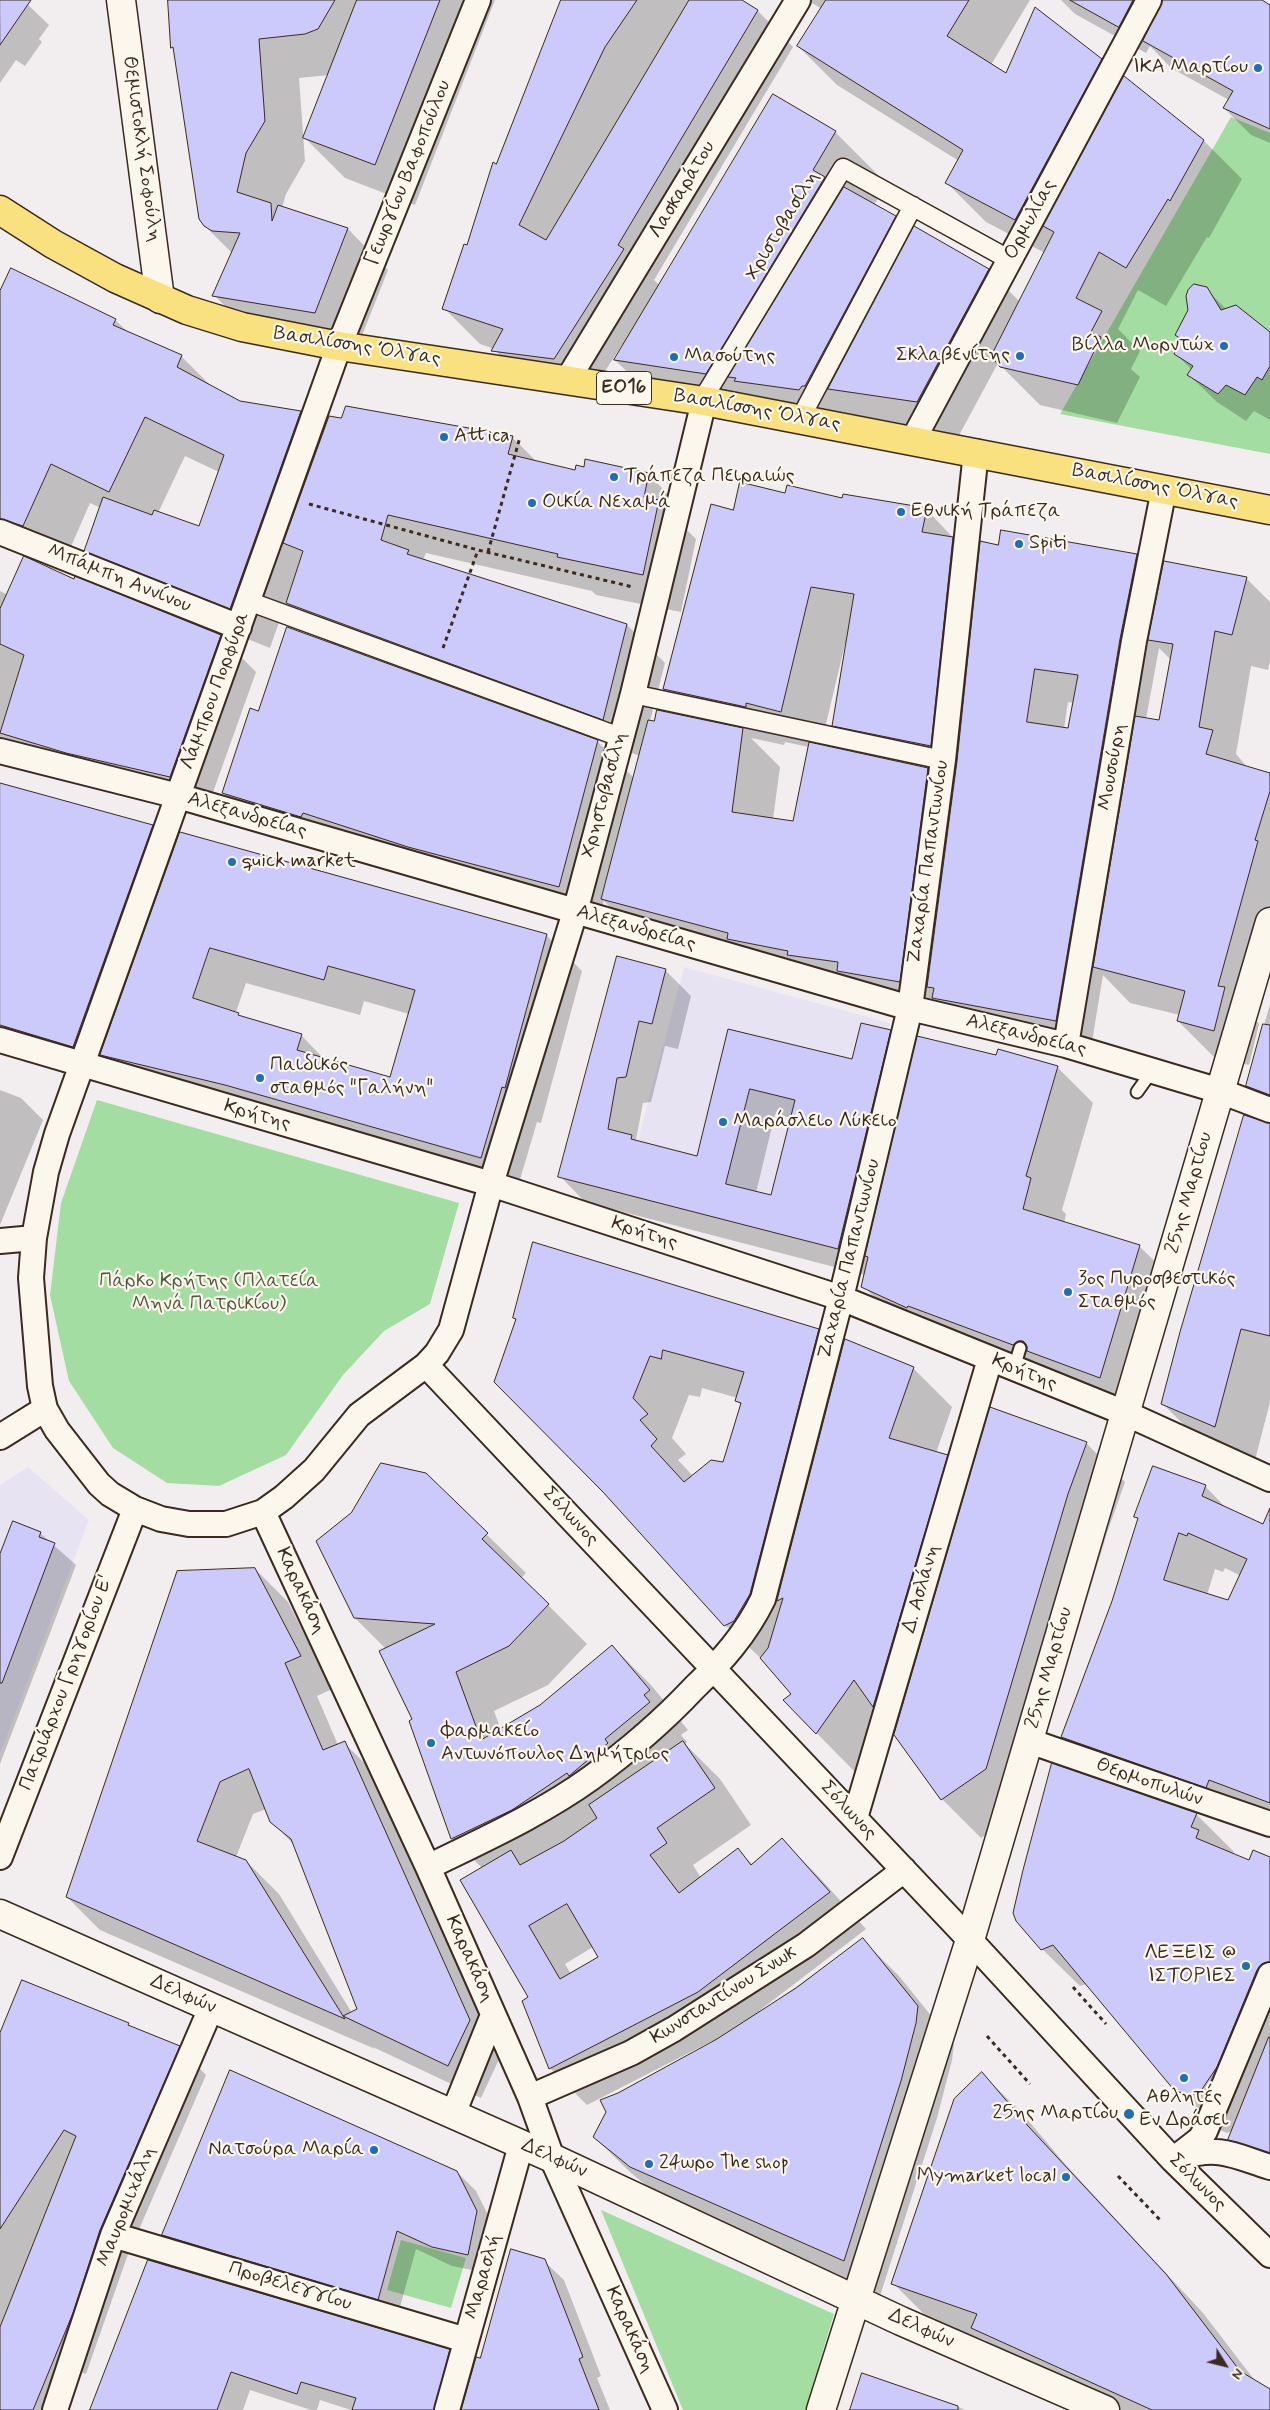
<!DOCTYPE html>
<meta charset="utf-8">
<style>
body{margin:0}
#map{position:relative;width:1270px;height:2410px;overflow:hidden;background:#f2eeef;font-family:Mynerve,sans-serif}
canvas{display:block}
.north{position:absolute;left:1200px;top:2340px;width:50px;height:50px;-webkit-text-stroke:4px #fbf7ec;paint-order:stroke;rotate:126deg;font-size:14px;font-weight:700;line-height:20px;text-align:center;color:#3b2a1e}
.north::after{content:'';display:block;margin:auto;width:18px;height:22px;background:#3b2a1e;clip-path:polygon(50% 0,100% 100%,50% 72%,0 100%)}
</style>
<div id="map">
<canvas width="1270" height="2410"></canvas>
<div class="north">N</div>
</div>
<script>
const ctx = document.querySelector('canvas').getContext('2d');
ctx.lineJoin = 'round';
function fillPath(path, color) {
  ctx.fillStyle = color;
  ctx.fill(path, 'evenodd');
}
function stroke(path, color, width, dash) {
  ctx.strokeStyle = color;
  ctx.lineWidth = width;
  ctx.lineCap = dash ? 'butt' : 'round';
  ctx.setLineDash(dash || []);
  ctx.stroke(path);
}
function write(font, color, halo, rows, align = 'center') {
  ctx.font = font + ' Mynerve,sans-serif';
  ctx.lineWidth = 4.5;
  ctx.setLineDash([]);
  ctx.textBaseline = 'middle';
  ctx.strokeStyle = halo;
  ctx.fillStyle = color;
  for (const [text, x, y, turn = 0] of rows) {
    ctx.save();
    ctx.translate(x, y);
    ctx.rotate((+turn || 0) * Math.PI / 180);
    ctx.textAlign = isNaN(turn) ? turn : align;
    if (halo) ctx.strokeText(text, 0, 0);
    ctx.fillText(text, 0, 0);
    ctx.restore();
  }
}
fillPath(new Path2D(`
 M684 967 890 1023 831 1247 624 1192Z
 M28 1467 89 1520 0 1754V1485Z`), '#e7e3f3');
fillPath(new Path2D(`
 M1231 117 1270 133V454L1060 414Z
 M97 1100 459 1203 430 1304 384 1331 343 1375 286 1455 219 1486 167 1483 113 1448 69 1381 50 1295 61 1203Z
 M601 2210 834 2314 805 2410H683Z
 M401 2240 466 2258 451 2308 387 2290Z`), '#a4dda2');
fillPath(new Path2D(`
 M23 0 49 25 39 39 42 42 25 66 16 60 0 83V1Z
 M170 0H495L415 205 345 178 305 138 329 75 299 78 305 161 286 194 282 208 348 229 388 270 355 353 254 335 214 295 232 253 205 226 175 49 173 47Z
 M563 0H739L758 11 793 47 654 280 660 286 774 96 835 132 887 184 874 205 895 217 912 234 988 270 1020 302 1045 253 986 222 947 183 959 161 837 85 798 46 822 9 807 0H1030L991 65 1007 75 1101 60 1122 81 1203 140 1242 179 1209 238 1207 237 1166 306 1138 290 1118 329 1140 351 1131 369 1140 377 1117 423 1040 405 998 363 956 441H851L667 411 615 360 624 346 622 345 590 394 529 386 494 349 480 344 444 308 497 165Z
 M1061 0H1260L1270 8V143L1251 135 1224 108 1229 100 1171 68 1150 46 1146 53 1075 14Z
 M1206 289 1227 310 1270 334V420L1254 411 1246 421 1217 402 1189 375 1192 370 1175 353Z
 M0 291 115 320 129 333 181 356 213 388 240 402 300 412 323 435 512 437 538 463 576 472 648 474 686 512 683 526 696 539 681 612 596 595 592 591 426 553 423 560 627 625 665 663 650 721 694 719 664 689 734 511 786 495 926 509 979 565 999 546 1136 556 1161 580 1246 578 1270 602V661L1268 670 1251 666 1236 754 1247 767 1270 774V961L1254 1018 1259 1024 1249 1065 1214 1057 1178 1021 1180 1015 1130 1003 1103 975 1090 1054 640 937 604 901 597 926 342 851 340 856 262 832 223 793 259 712 326 642 286 602 270 648 125 590 85 550 101 508 90 503 63 565 45 558 30 560 75 581 220 636 256 672 206 812 0 759V591L8 595 25 556 0 544ZM185 456 219 472 200 527 158 513ZM1120 632 1123 633 1110 709 1108 707ZM845 644 847 645 834 725 864 755 821 745ZM1159 648 1171 660 1160 722 1146 719ZM1068 702 1074 703 1069 730 1064 729ZM751 738 784 745 785 742 809 747 794 823 773 819 780 767ZM596 740 640 756 634 778ZM936 778 955 782 953 795Z
 M0 785 152 826 175 849 546 935 582 971 541 1123 537 1122 516 1193 0 1050ZM246 983 360 1015 364 1001 409 1014 391 1078 324 1059 301 1035 242 1018 236 1012Z
 M618 958 665 970 691 996 678 1049 665 1046 651 1102 643 1103 636 1140 698 1158 729 1030 853 1060 890 1031 914 1055 997 1057 1057 1067 1093 1103 1062 1210 1066 1214 1064 1223 1139 1246 1175 1281 1135 1412 899 1322 863 1286 865 1275 585 1202 560 1176ZM775 1114 792 1118 772 1197 756 1193Z
 M1270 1004V1109L1247 1086Z
 M0 1090 21 1098 43 1120 0 1225Z
 M1270 1124V1402L1254 1464 1201 1442 1162 1403Z
 M514 1318 818 1330 842 1354 913 1368 952 1407 936 1453 947 1456 970 1479 1086 1443 1125 1482 1107 1533 1024 1808 981 1838 942 1799 897 1729 890 1722 855 1772 785 1701 793 1694 766 1663 725 1625ZM702 1388 738 1398 737 1401 741 1405 724 1464 693 1476 678 1460 686 1454 672 1438 689 1395 700 1397Z
 M425 1474 526 1573 521 1578 587 1644 548 1685 494 1711 501 1730 541 1706 612 1646 651 1685 688 1730 681 1735 687 1742 685 1744 720 1779 751 1825 693 1865 701 1878 737 1850 753 1865 782 1840 819 1877 866 1929 759 2011 760 2012 863 1940 899 1976 954 2044 952 2060 937 2118 880 2296 668 2203 631 2173 594 2137 618 2095 713 2043 712 2041 587 2105 550 2068 530 1998 483 1869 452 1838 414 1720 386 1649 355 1618ZM593 1947 599 1957 571 1974 565 1964Z
 M1205 1486 1228 1510 1270 1529V1825L1099 1774 1062 1737 1113 1602 1139 1520 1136 1517ZM1225 1568 1241 1576 1229 1601 1207 1595 1215 1569 1223 1572Z
 M40 1533 76 1565 0 1764V1558Z
 M255 1569 288 1602 332 1689 317 1696 338 1745 344 1743 377 1775 502 2053 481 2098 373 2047 375 2049 100 1930 67 1897ZM266 1809 271 1821 294 1845 359 2010 352 2013 279 1894 246 1861 236 1857 253 1814Z
 M1196 1814 1234 1852 1233 1854 1250 1861 1270 1858V2178L1229 2139 1232 2131 1227 2133 1213 2127 1175 2089 1087 1984 1080 1986 1042 1949Z
 M128 2024 133 2028 179 2047 206 2075 127 2257 86 2374 76 2370 63 2410H0V2039Z
 M982 2074 1020 2111 1066 2165 1203 2313 1256 2382 1270 2391V2410H1107L1010 2365 985 2340 931 2321 893 2283Z
 M457 2172 476 2191 496 2231 487 2273 452 2266 416 2249 397 2318 182 2254 163 2235Z
 M149 2261 449 2351 468 2370 458 2410H351L320 2400 317 2410H311L250 2390 243 2410H92Z
 M544 2261 564 2280 601 2376 597 2378 610 2410H463L481 2359Z
 M945 2401 965 2410H851L944 2402Z`), '#0003');
const building = new Path2D(`
 M0 0H31L0 45Z
 M168 0H335L318 29 305 34 259 39 265 121 246 153 237 192 271 203 272 221 278 205 348 228 315 313 212 296 240 233 212 231 204 226 199 219 173 47 171 48Z
 M357 0H440L375 165 303 138Z
 M561 0H637L605 47 519 225 546 240 689 0H742L758 10 618 245 624 249 554 359 491 351 503 329 442 309 464 244 467 245 493 162 496 164Z
 M826 0H969L947 36 1006 73 1035 7 1102 59 1015 220 945 183 963 150 797 46Z
 M1070 0H1133L1119 27Z
 M1163 0H1262L1270 5V129L1223 108 1233 91 1143 41Z
 M1124 76 1204 140 1170 201 1168 199 1126 268 1099 252 1076 298 1102 311 1091 332 1101 337 1078 385 1000 367 991 356 1054 232 1043 226Z
 M773 94 836 131 813 170 825 177 706 374 614 360Z
 M844 187 896 216 805 386H802L799 390 734 381 736 378 728 377Z
 M914 226 989 269 917 402 828 389Z
 M11 268 116 319 113 325 182 355 177 367 240 401 301 411 230 609 84 551 103 497 152 515 154 510 199 526 224 455 145 417 109 492 51 464 23 526 0 519V291Z
 M1194 284 1207 287 1221 310 1236 305 1270 332V366L1262 380 1257 377 1245 395 1226 385 1218 394 1187 375 1193 366 1174 354 1181 339 1175 335 1188 310 1186 296 1188 290Z
 M346 406 513 436 508 454 575 470 576 465 584 467 585 459 649 473 644 497 659 500 643 575 557 557 558 554 388 515 381 540 409 550 407 554 627 624 603 720 286 603 303 551 283 543 329 416 341 418Z
 M740 482 785 493 787 485 842 498 843 494 927 508 922 532 953 537 931 746 832 726 854 594 811 587 781 712 746 703V707L663 689 711 504 733 510Z
 M1001 530 1137 554 1120 639 1056 1021 932 998 934 988 927 987 957 761 980 541 998 545ZM1035 669 1078 675 1068 728 1027 722Z
 M24 556 74 579 75 576 221 635 170 777 66 753 0 733 24 655 0 644V609Z
 M1164 561 1247 577 1232 635 1215 631 1199 727 1213 730 1206 754 1270 773V791L1255 840 1258 841 1218 986 1225 987 1214 1031 1177 1021 1185 991 1093 967 1135 716 1159 720 1173 644 1148 640Z
 M287 627 598 740 559 887 408 847 303 813 301 817 222 793 250 708 258 711Z
 M657 710 743 728 732 812 793 821 809 742 928 768 900 982 837 971 838 962 787 955 788 951 727 939 728 933 601 899 648 720 654 721Z
 M0 783 153 825 73 1047 0 1025Z
 M180 832 547 934 505 1088 502 1087 481 1158 225 1085 100 1055ZM210 948 324 980 328 966 415 990 390 1077 297 1050 302 1034 238 1015 239 1013 193 998Z
 M617 956 666 969 652 1024 639 1021 626 1077 617 1078 608 1129 632 1135 631 1139 697 1156 728 1029 852 1059 861 1023 891 1030 838 1249 558 1177ZM750 1089 795 1100 771 1195 726 1184Z
 M1263 1024 1270 1025V1095L1246 1086Z
 M917 1036 996 1055 998 1049 1058 1066 1026 1176 1031 1178 1023 1209 1140 1245 1100 1378 1027 1351V1346L1023 1341H1018L1013 1345 908 1306 907 1308 861 1287 868 1257 865 1256Z
 M1244 1115 1270 1123V1336L1241 1329 1215 1427 1161 1404 1180 1332Z
 M533 1242 819 1329 750 1594 734 1621 724 1626 603 1492 494 1382 516 1319 513 1318ZM663 1350 744 1372 735 1401 741 1403 723 1462 711 1460 684 1482 651 1446 657 1439 640 1420 648 1414 633 1398 650 1356 661 1359Z
 M845 1339 914 1367 889 1438 948 1455 873 1707 854 1680 816 1734 783 1700 791 1694 760 1658 768 1648 783 1598 777 1601Z
 M990 1407 1087 1442 1068 1494 986 1769 941 1800 894 1735Z
 M381 1463 426 1473 488 1533 482 1539 549 1604 509 1646 456 1672 481 1740 540 1705 612 1645 650 1690 644 1695 650 1702 605 1739 608 1743 569 1776 567 1773 512 1810 451 1839 409 1721 412 1719 379 1651 435 1624 354 1618 316 1541 351 1513Z
 M1153 1466 1206 1485 1202 1496 1263 1524 1270 1508V1803L1209 1780 1206 1788 1061 1737 1112 1601 1138 1518 1134 1517ZM1179 1533 1187 1536 1188 1533 1247 1559 1228 1600 1164 1580Z
 M13 1521 41 1532 39 1537 55 1543 2 1683H0V1554Z
 M255 1568 301 1656 285 1663 323 1750 345 1741 470 2020 448 2066 343 2016 345 2019 66 1897 177 1571ZM249 1769 270 1822 291 1839 357 2009 343 2016 246 1860 197 1841 220 1782Z
 M683 1741 715 1788 657 1828 667 1843 650 1855 679 1893 738 1848 751 1865 782 1838 830 1892 698 1992 549 2069 522 2001 528 1997 460 1880 511 1850 520 1865 564 1841 597 1818 589 1805ZM567 1904 598 1957 560 1979 529 1926Z
 M1052 1763 1197 1813 1191 1827 1199 1830 1196 1838 1249 1860 1253 1850 1270 1857V1962L1262 1964 1257 1970 1217 2067 1200 2092 1189 2096 1174 2090 1053 1945 1041 1950 1016 1921 1013 1913 1023 1870Z
 M863 1938 918 2006 916 2023 901 2081 844 2261 630 2167 593 2137 606 2112 600 2100 618 2093 717 2039 796 1988Z
 M22 1980 129 2023 128 2025 180 2046 100 2230 73 2313 33 2410H0V2327L76 2136 64 2130 0 2229V2033Z
 M1269 2037H1270V2153L1228 2140Z
 M230 2070 457 2171 477 2211 468 2255 432 2247 397 2231 378 2300 162 2235Z
 M982 2072 1028 2126 1166 2274 1240 2371 1270 2389V2410H1152L971 2328 977 2314 891 2284 954 2099Z
 M511 2249 545 2259 583 2357 579 2359 599 2410H461L476 2357 480 2358Z
 M148 2260 450 2349 434 2410H352L356 2398 301 2382 297 2394 231 2372 217 2410H90Z
 M862 2373 958 2406V2410H850Z`);
fillPath(building, '#ccc9fb');
stroke(building, '#3b2a1e', 1);
const service = new Path2D(`
 M1137 1092 1152 1071
 M1014 1368 1020 1348`);
const pedestrian = new Path2D(`
 M704 401 707 392 843 168 1010 260
 M800 419 913 206
 M248 601 620 737
 M633 694 943 760`);
const minor = new Path2D(`
 M478 0 339 346 57 1134 46 1172 34 1238 31 1278 40 1386 45 1409 57 1430 99 1484 110 1494 135 1509 161 1519 189 1524H226L263 1512 284 1497 314 1470 359 1415 426 1365 437 1353 451 1330 491 1184 575 912 633 694 704 401
 M568 379 798 0
 M913 440 1149 0
 M0 532 239 627
 M0 751 178 796 910 1008 1066 1045 1220 1091 1270 1110
 M0 1040 491 1184 841 1298 1125 1413 1270 1479
 M1066 1045 1134 641 1164 489
 M0 1241 34 1238
 M426 1365 970 1940 1173 2160 1270 2255
 M0 1437 45 1409
 M263 1512 428 1867 530 2097 552 2158 665 2410
 M1029 1741 1270 1824
 M855 1818 990 1359
 M0 1857 135 1509
 M428 1867C483 1840 541 1814 591 1778 628 1751 663 1721 694 1688 722 1661 746 1634 763 1599L841 1298 910 1008 943 760 976 452
 M530 2097 631 2053 674 2029 806 1945 904 1870
 M453 2114 493 2015
 M1182 2157C1219 2145 1235 2156 1270 2167
 M1173 2160 1200 2139 1205 2131 1270 1975
 M113 2235 466 2340
 M55 2410 113 2235 211 2008
 M447 2410 521 2145`);
const secondary = new Path2D(`
 M121 0 160 299
 M0 1914 552 2158 901 2321 1105 2410
 M821 2410 970 1940 1270 922`);
const primary = new Path2D(`
 M0 210 53 244 115 278 187 310 242 327 339 346 704 401 1270 510`);
stroke(service, '#3b2a1e', 15);
stroke(pedestrian, '#3b2a1e', 21);
stroke(minor, '#3b2a1e', 28);
stroke(secondary, '#3b2a1e', 31);
stroke(primary, '#3b2a1e', 31);
stroke(new Path2D(`
 M309 504 478 550 633 587
 M488 552 520 437
 M443 648 478 550
 M1073 1987 1106 2024
 M987 2036 1030 2084
 M1118 2176 1162 2222`), '#3b2a1e', 3, [4, 4]);
stroke(service, '#fbf7ec', 11);
stroke(pedestrian, '#fbf7ec', 18);
stroke(minor, '#fbf7ec', 24);
stroke(secondary, '#fbf7ec', 28);
stroke(primary, '#fae180', 28);
for (const [x, y, r, color] of [
 [1258,68,5,"#1f6fb2"],
 [1224,346,5,"#1f6fb2"],
 [1020,356,5,"#1f6fb2"],
 [674,357,5,"#1f6fb2"],
 [444,437,5,"#1f6fb2"],
 [614,477,5,"#1f6fb2"],
 [532,503,5,"#1f6fb2"],
 [901,512,5,"#1f6fb2"],
 [1019,544,5,"#1f6fb2"],
 [232,862,5,"#1f6fb2"],
 [260,1078,5,"#1f6fb2"],
 [723,1122,5,"#1f6fb2"],
 [1068,1292,5,"#1f6fb2"],
 [431,1743,5,"#1f6fb2"],
 [1246,1966,5,"#1f6fb2"],
 [1184,2078,5,"#1f6fb2"],
 [1129,2114,6,"#1f6fb2"],
 [374,2150,5,"#1f6fb2"],
 [649,2164,5,"#1f6fb2"],
 [1066,2177,5,"#1f6fb2"]
]) {
  const dot = new Path2D();
  dot.arc(x, y, r, 0, 2 * Math.PI);
  ctx.fillStyle = color;
  ctx.fill(dot);
  stroke(dot, '#fbf7ec', 2);
}
for (const [x, y, w] of [
 [624,388,55]
]) {
  const box = new Path2D();
  box.roundRect(x - w / 2, y - 16.5, w, 33, 4);
  ctx.fillStyle = '#fbf7ec';
  ctx.fill(box);
  stroke(box, '#3b2a1e', 1);
}
write('bold 19px', '#3b2a1e', null, [
 ["ΕΟ16",624,388]
]);
write('20px', '#3b2a1e', '#fbf7ec', [
 ["ΙΚΑ Μαρτίου",1248,68,"right"],
 ["Βίλλα Μορντώχ",1214,346,"right"],
 ["Σκλαβενίτης",1010,356,"right"],
 ["Μασούτης",684,357],
 ["Attica",454,437],
 ["Τράπεζα Πειραιώς",624,477],
 ["Οικία Νεχαμά",542,503],
 ["Εθνική Τράπεζα",911,512],
 ["Spiti",1029,544],
 ["quick market",242,862],
 ["Παιδικός",270,1066],
 ["σταθμός \"Γαλήνη\"",270,1089],
 ["Μαράσλειο Λύκειο",733,1122],
 ["3ος Πυροσβεστικός",1078,1280],
 ["Σταθμός",1078,1303],
 ["Φαρμακείο",441,1732],
 ["Αντωνόπουλος Δημήτριος",441,1755],
 ["ΛΕΞΕΙΣ @",1236,1954,"right"],
 ["ΙΣΤΟΡΙΕΣ",1236,1977,"right"],
 ["Αθλητές",1184,2098,"center"],
 ["Εν Δράσει",1184,2121,"center"],
 ["25ης Μαρτίου",1118,2114,"right"],
 ["Νατσούρα Μαρία",364,2150,"right"],
 ["24ωρο The shop",659,2164],
 ["Mymarket local",1056,2177,"right"]
], 'left');
write('20px', '#3b2a1e', '#fbf7ec', [
 ["Θεμιστοκλή Σοφούλη",141,149,82],
 ["Γεωργίου Βαφοπούλου",409,173,-68],
 ["Λασκαράτου",683,190,-59],
 ["Ορμυλίας",1031,220,-62],
 ["Χριστοβασίλη",783,226,-59],
 ["Βασιλίσσης Όλγας",357,347,9],
 ["Βασιλίσσης Όλγας",757,411,10],
 ["Βασιλίσσης Όλγας",1155,487,11],
 ["Μπάμπη Αννίνου",119,579,22],
 ["Λάμπρου Πορφύρα",216,691,-70],
 ["Μουσούρη",1113,767,-80],
 ["Χρηστοβασίλη",605,795,-75],
 ["Αλεξανδρείας",247,816,16],
 ["Ζαχαρία Παπαντωνίου",929,862,-82],
 ["Αλεξανδρείας",636,929,16],
 ["Αλεξανδρείας",1026,1036,14],
 ["Κρήτης",257,1116,16],
 ["25ης Μαρτίου",1190,1193,-74],
 ["Κρήτης",644,1234,18],
 ["Ζαχαρία Παπαντωνίου",850,1259,-76],
 ["Κρήτης",1024,1373,22],
 ["Σόλωνος",570,1517,47],
 ["Δ. Ασλάνη",922,1589,-74],
 ["Καρακάση",300,1591,65],
 ["25ης Μαρτίου",1050,1668,-74],
 ["Πατριάρχου Γρηγορίου Ε'",67,1683,-69],
 ["Θερμοπυλών",1149,1783,19],
 ["Σόλωνος",848,1811,47],
 ["Καρακάση",469,1959,66],
 ["Δελφών",183,1995,24],
 ["Κωνσταντίνου Σνωκ",724,1996,-32],
 ["Δελφών",554,2159,24],
 ["Σόλωνος",1197,2183,45],
 ["Μαυρομιχάλη",127,2207,-68],
 ["Μαρασλή",484,2277,-74],
 ["Προβελεγγίου",290,2287,17],
 ["Δελφών",921,2329,24],
 ["Καρακάση",629,2330,66]
]);
write('20px', '#55573f', '#fbf7ec', [
 ["Πάρκο Κρήτης (Πλατεία",209,1282],
 ["Μηνά Πατρικίου)",209,1305]
]);
</script>
